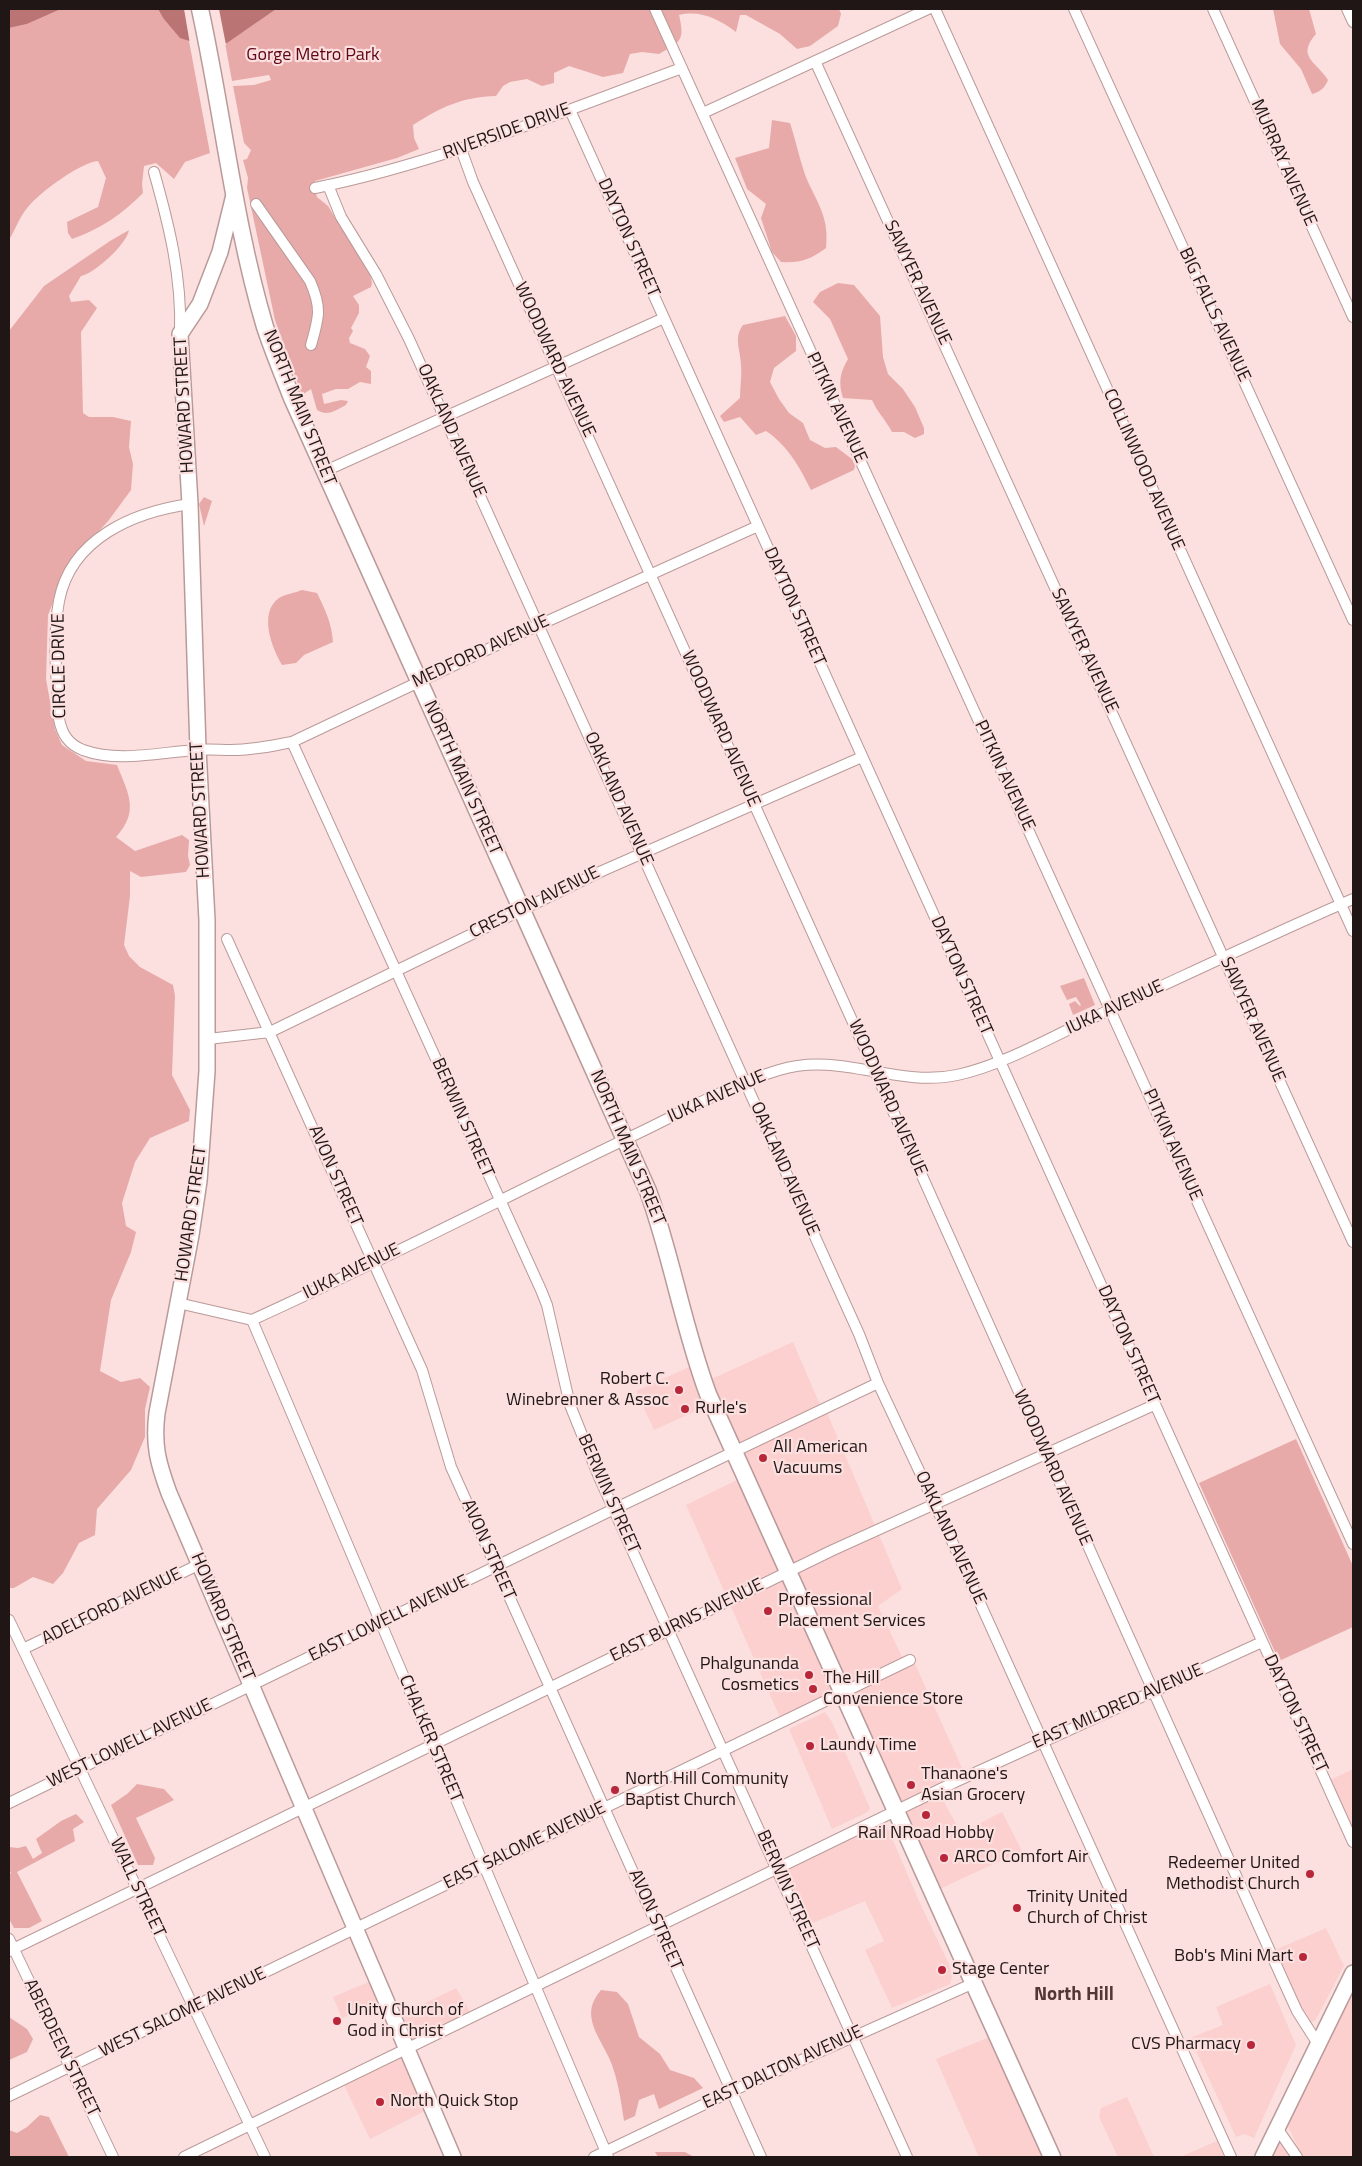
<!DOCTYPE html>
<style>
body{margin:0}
#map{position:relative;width:1362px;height:2166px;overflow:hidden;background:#fbe0df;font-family:"Titillium Web",sans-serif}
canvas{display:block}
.frame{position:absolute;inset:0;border:10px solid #211616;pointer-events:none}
</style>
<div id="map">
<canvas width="1362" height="2166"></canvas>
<div class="frame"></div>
</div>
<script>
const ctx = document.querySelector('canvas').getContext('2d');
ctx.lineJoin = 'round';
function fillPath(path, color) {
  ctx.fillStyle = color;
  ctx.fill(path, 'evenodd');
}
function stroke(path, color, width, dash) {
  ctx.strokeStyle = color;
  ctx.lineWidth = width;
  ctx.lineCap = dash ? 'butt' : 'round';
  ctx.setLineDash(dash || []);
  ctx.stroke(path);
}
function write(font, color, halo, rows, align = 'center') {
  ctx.font = font + ' "Titillium Web",sans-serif';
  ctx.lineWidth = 4.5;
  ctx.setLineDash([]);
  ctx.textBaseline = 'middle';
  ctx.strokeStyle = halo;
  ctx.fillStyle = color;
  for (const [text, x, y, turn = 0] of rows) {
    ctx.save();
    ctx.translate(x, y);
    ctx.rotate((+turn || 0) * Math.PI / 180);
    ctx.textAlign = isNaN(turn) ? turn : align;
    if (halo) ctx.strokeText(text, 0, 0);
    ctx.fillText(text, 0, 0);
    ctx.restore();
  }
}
fillPath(new Path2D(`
 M793 1342 821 1407 735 1449 707 1381Z
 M698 1363 713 1403 654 1430 636 1391Z
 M825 1408 902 1589 878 1606 902 1657 911 1655 966 1777 938 1791 961 1833 1002 1812 1022 1851 933 1892 841 1692 782 1722 686 1505 745 1476 733 1451Z
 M825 1712 832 1722 870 1808 868 1812 832 1829 789 1729Z
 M1353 1769V1832L1330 1780Z
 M877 1825 888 1829 919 1901 949 1964 952 1977 950 1984 892 2008 865 1950 884 1941 865 1901 808 1925 785 1873 786 1869Z
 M1326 1928 1344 1966 1315 2021 1309 2023 1273 1951Z
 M378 1978 387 1998 342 2018 333 1997Z
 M1270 1984 1296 2045 1254 2138 1244 2134 1236 2137 1190 2038 1223 2025 1216 2007Z
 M456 1988 473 2017 408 2049 433 2107 370 2139 342 2081 408 2049 395 2018Z
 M1353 1991V2156L1302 2157 1287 2124Z
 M997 2034 1052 2157H979L936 2059Z
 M1127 2097 1154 2157H1118L1099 2117 1101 2108Z
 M1277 2128 1297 2157H1263Z
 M1217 2141 1224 2157H1180Z`), '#fbd0cf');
fillPath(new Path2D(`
 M61 9H158L163 18 189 41 210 153 185 162 174 179 156 163 144 166 142 184 143 193C124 213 99 230 72 239L68 233 67 222 98 207 106 178 98 161C81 162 39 193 28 207 20 216 15 230 9 240V28L27 24Z
 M254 9H839L841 14 838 26 810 46 797 49 780 34 746 15H740L736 32C718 19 701 10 679 15 685 41 681 41 659 54L642 52 630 54 623 73 603 77 569 66 554 73V83L542 86 527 79 510 82 503 86 496 96C462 97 441 107 413 125L414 138 419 149 397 158 315 181 314 187 317 197 328 206 370 274 372 283 371 287 353 296 359 305V313L351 328 353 331 349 338 350 343 365 349 370 356 366 367 371 371V384L360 382 348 389H336L322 394 324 404 341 400 348 401 346 405C336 410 328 417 317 410L311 389 302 395 275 320 247 188 248 178 243 160 247 159 251 150 244 143 233 86 254 85 271 80 269 75 232 81 225 43 257 22Z
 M1273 9H1309L1316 34C1296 57 1316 61 1328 80 1325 88 1320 92 1312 94L1301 69 1280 44Z
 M772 120 790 123C796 141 801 166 808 182 820 207 829 220 826 248 809 260 801 263 781 262L772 252 761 218 766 204 747 189 735 158 769 148Z
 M129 230C127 244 94 274 81 276L69 296 71 302 89 300 97 308 81 332 83 413 89 417H113L131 421 129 447 133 464 131 490 109 520 69 564 48 615 46 679 55 729 62 745 86 761 117 765C128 793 140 811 116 837L135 851 182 835 189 840 188 856 190 865 186 872 141 877 130 871V896L124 945 129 956 140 967 173 985 175 996 172 1075 190 1110 189 1121 150 1138 135 1162 122 1203 126 1226 136 1232 131 1252 111 1300 100 1371 121 1382 140 1378 150 1387 145 1409V1437L131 1470 97 1509 95 1535 79 1543 63 1573 53 1584 33 1577 14 1588H9V331L44 286 110 241Z
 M838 283 854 285 880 316 883 357 888 374 903 389 915 407 924 428V434L915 438 904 432H892C886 420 877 412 872 400L843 398C838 382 840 373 848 359L830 319 813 302 820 292Z
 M785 316 796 336V351L774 368 770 382 779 399 789 413 803 423 810 440 825 448 836 447 852 459 855 466 854 470 811 490C799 466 788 446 766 431L756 435 740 417 724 422 720 416 740 398C740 387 742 376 741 366 741 351 733 338 743 325Z
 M204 497 212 501 204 526 199 504Z
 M302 590 317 593C325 609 332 624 333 642L304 655 296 663 282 665C272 648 258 613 279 598 285 594 295 593 302 590Z
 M1084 978 1095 1005 1073 1015 1069 1004 1075 1001 1080 1006 1081 1005 1076 997 1067 1000 1060 986Z
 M1296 1439 1353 1566V1627L1279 1661 1199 1483Z
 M137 1784 164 1789 174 1800 136 1818 155 1858 153 1865H138L111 1805 127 1794Z
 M76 1814 84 1822 73 1829 75 1841 17 1872 42 1921 29 1928H14L9 1919V1875L11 1873 9 1869V1847L18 1848 26 1846 33 1859 42 1853 36 1839 61 1821Z
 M601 1990 617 1992 628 2004 639 2037 660 2054 670 2070 694 2078 703 2088 659 2109 654 2094 639 2100 635 2116 624 2121C621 2101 618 2079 610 2060 599 2035 579 2015 601 1990Z
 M9 2017 27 2029 33 2039 27 2052 9 2060Z
 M40 2115 49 2117 69 2157H9V2130L17 2133 27 2127Z
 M655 2152H685L694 2157H658Z`), '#e7aaa9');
fillPath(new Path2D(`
 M9 9H61L27 24 9 28Z
 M158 9H276L227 43 199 44 180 38 163 18Z`), '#bb7474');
fillPath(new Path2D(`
 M184 9H219L226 45 199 46 190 44Z`), '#fbe0df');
const street = new Path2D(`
 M655 9 1353 1544
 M935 9 1353 931
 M1074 9 1353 620
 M1213 9 1353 317
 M1347 9 1353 22
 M815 61 1353 1242
 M570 110 1353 1842
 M703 113 928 9
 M461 149 473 182 540 331 875 1071 1282 1978 1297 2011 1318 2044
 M154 172C169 225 182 277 180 333
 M328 185 341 217 376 274 409 339 859 1334 878 1383 951 1539 1231 2157
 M315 188C442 162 561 112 682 68
 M256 204 310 281C322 308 319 317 311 345
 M323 472 664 318
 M190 504C134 512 71 538 59 601 52 639 57 681 59 719 62 734 68 744 83 750 119 763 161 752 197 750 208 749 220 750 231 750 252 750 272 746 292 742L539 625 758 526
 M292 742 541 1290 547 1305 570 1405 599 1477 907 2157
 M227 939 422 1370 451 1467 761 2157
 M208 1039 270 1032 602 871 862 757
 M178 1303 252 1320C378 1263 501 1199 626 1139 676 1116 726 1086 779 1070 840 1051 896 1088 957 1075 1000 1066 1050 1038 1090 1019 1178 979 1265 937 1353 899
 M252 1320 608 2157
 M9 1620 265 2157
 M23 1649 200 1564
 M9 1803 614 1509 878 1383
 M9 1939 113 2157
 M9 1951 833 1550 1154 1405
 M9 2096 910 1660
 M1277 2128 1297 2157
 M184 2157 955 1782 1262 1642
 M594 2157 732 2091 974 1983`);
const secondary = new Path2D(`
 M234 195 220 252 200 304 180 334 190 504 198 749 207 920V1071L199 1181 191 1235 157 1413C153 1445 158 1463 169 1493L453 2157
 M1263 2157 1353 1973`);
const primary = new Path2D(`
 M200 9C223 114 234 223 265 327 273 351 283 375 292 398L648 1191C672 1257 683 1327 708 1394L1052 2157`);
stroke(street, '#ba9a99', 12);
stroke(secondary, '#ba9a99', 18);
stroke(primary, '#ba9a99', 19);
stroke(street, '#fff', 10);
stroke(secondary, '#fff', 15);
stroke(primary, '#fff', 16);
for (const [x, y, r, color] of [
 [679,1390,5,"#b8263a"],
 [685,1409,5,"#b8263a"],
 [763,1458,5,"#b8263a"],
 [768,1611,5,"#b8263a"],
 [809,1675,5,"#b8263a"],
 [813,1689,5,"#b8263a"],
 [810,1746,5,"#b8263a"],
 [911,1785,5,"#b8263a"],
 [615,1790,5,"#b8263a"],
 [926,1815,5,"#b8263a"],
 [944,1858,5,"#b8263a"],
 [1310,1874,5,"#b8263a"],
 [1017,1908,5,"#b8263a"],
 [1303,1957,5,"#b8263a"],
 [942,1970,5,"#b8263a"],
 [337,2021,5,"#b8263a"],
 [1251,2045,5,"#b8263a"],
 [380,2102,5,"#b8263a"]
]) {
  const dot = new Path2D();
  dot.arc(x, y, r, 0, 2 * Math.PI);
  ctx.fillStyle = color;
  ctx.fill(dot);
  stroke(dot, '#fbe0df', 2);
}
write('18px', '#5f0516', '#fbe0df', [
 ["Gorge Metro Park",313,56]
]);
write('18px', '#211616', '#fbe0df', [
 ["RIVERSIDE DRIVE",507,132,-20],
 ["MURRAY AVENUE",1283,163,66],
 ["DAYTON STREET",628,238,66],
 ["SAWYER AVENUE",917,283,65],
 ["BIG FALLS AVENUE",1214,315,65],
 ["WOODWARD AVENUE",554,360,65],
 ["HOWARD STREET",185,405,-93],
 ["NORTH MAIN STREET",299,408,68],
 ["PITKIN AVENUE",836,408,65],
 ["OAKLAND AVENUE",451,431,66],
 ["COLLINWOOD AVENUE",1143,470,66],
 ["DAYTON STREET",794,607,66],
 ["SAWYER AVENUE",1084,651,65],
 ["MEDFORD AVENUE",481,652,-25],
 ["CIRCLE DRIVE",60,666,-91],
 ["WOODWARD AVENUE",720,729,66],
 ["PITKIN AVENUE",1004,776,65],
 ["NORTH MAIN STREET",462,778,66],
 ["OAKLAND AVENUE",618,799,66],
 ["HOWARD STREET",201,810,-93],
 ["CRESTON AVENUE",535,903,-26],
 ["DAYTON STREET",961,976,66],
 ["IUKA AVENUE",1115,1008,-25],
 ["SAWYER AVENUE",1252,1020,66],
 ["IUKA AVENUE",717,1097,-24],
 ["WOODWARD AVENUE",887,1098,66],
 ["BERWIN STREET",462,1118,66],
 ["PITKIN AVENUE",1172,1145,66],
 ["NORTH MAIN STREET",627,1148,67],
 ["OAKLAND AVENUE",784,1169,66],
 ["AVON STREET",335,1176,66],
 ["HOWARD STREET",192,1214,-82],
 ["IUKA AVENUE",352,1272,-26],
 ["DAYTON STREET",1128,1345,66],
 ["WOODWARD AVENUE",1052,1468,66],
 ["BERWIN STREET",608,1494,66],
 ["OAKLAND AVENUE",950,1538,65],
 ["AVON STREET",488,1550,66],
 ["ADELFORD AVENUE",112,1607,-26],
 ["HOWARD STREET",222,1617,67],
 ["EAST LOWELL AVENUE",389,1619,-26],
 ["EAST BURNS AVENUE",687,1621,-26],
 ["EAST MILDRED AVENUE",1118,1707,-24],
 ["DAYTON STREET",1295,1714,65],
 ["CHALKER STREET",430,1739,67],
 ["WEST LOWELL AVENUE",130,1744,-26],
 ["EAST SALOME AVENUE",525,1846,-26],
 ["WALL STREET",137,1888,65],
 ["BERWIN STREET",787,1890,66],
 ["AVON STREET",655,1920,66],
 ["WEST SALOME AVENUE",183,2013,-26],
 ["ABERDEEN STREET",61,2048,64],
 ["EAST DALTON AVENUE",783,2068,-25]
]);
write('18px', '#211616', '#fbe0df', [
 ["Robert C.",669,1380,"right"],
 ["Winebrenner & Assoc",669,1401,"right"],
 ["Rurle's",695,1409],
 ["All American",773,1448],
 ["Vacuums",773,1469],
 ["Professional",778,1601],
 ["Placement Services",778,1622],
 ["Phalgunanda",799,1665,"right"],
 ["Cosmetics",799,1686,"right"],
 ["The Hill",823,1679],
 ["Convenience Store",823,1700],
 ["Laundy Time",820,1746],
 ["Thanaone's",921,1775],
 ["Asian Grocery",921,1796],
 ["North Hill Community",625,1780],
 ["Baptist Church",625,1801],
 ["Rail NRoad Hobby",926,1834,"center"],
 ["ARCO Comfort Air",954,1858],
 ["Redeemer United",1300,1864,"right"],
 ["Methodist Church",1300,1885,"right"],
 ["Trinity United",1027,1898],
 ["Church of Christ",1027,1919],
 ["Bob's Mini Mart",1293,1957,"right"],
 ["Stage Center",952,1970],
 ["Unity Church of",347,2011],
 ["God in Christ",347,2032],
 ["CVS Pharmacy",1241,2045,"right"],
 ["North Quick Stop",390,2102]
], 'left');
write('bold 19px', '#523737', '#fbe0df', [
 ["North Hill",1074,1995]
]);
</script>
